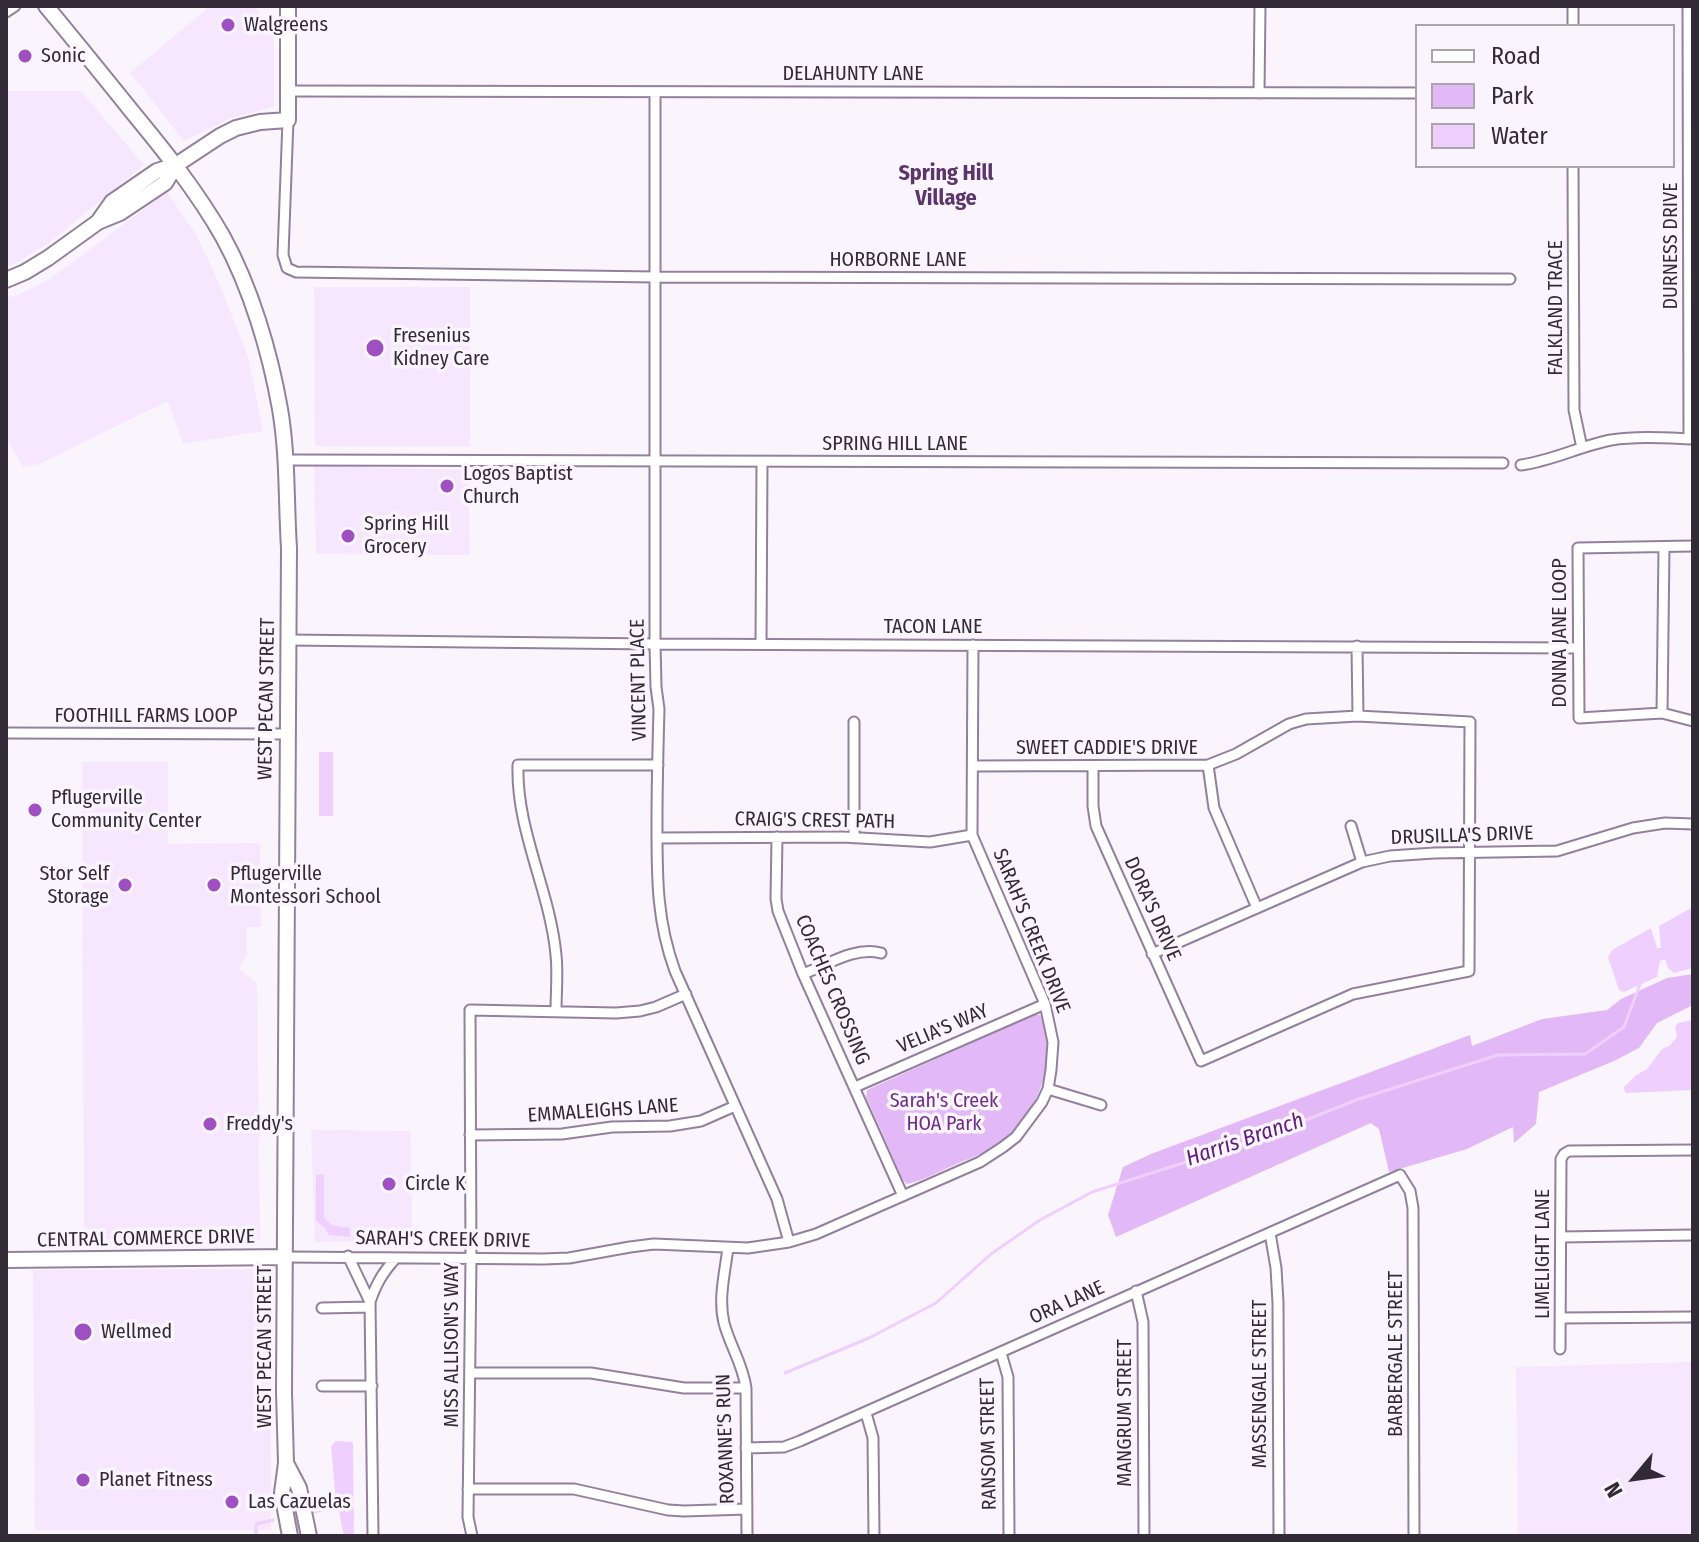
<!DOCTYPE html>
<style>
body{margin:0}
#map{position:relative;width:1699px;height:1542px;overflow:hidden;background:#faf5fc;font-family:"Fira Sans Condensed",sans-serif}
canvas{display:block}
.frame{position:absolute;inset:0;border:8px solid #322a36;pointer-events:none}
.legend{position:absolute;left:1415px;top:24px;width:260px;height:144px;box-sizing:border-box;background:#faf5fc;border:2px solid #aaa4ad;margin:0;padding:10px 14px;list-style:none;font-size:24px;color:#322a36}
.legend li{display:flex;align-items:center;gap:16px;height:40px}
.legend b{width:40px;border:2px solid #aaa4ad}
.north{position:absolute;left:1595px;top:1438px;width:80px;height:80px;-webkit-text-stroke:6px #faf5fc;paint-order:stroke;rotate:241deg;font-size:22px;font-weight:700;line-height:32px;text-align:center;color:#322a36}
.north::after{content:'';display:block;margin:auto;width:28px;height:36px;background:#322a36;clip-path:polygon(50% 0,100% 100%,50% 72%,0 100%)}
</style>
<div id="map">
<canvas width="1699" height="1542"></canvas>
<div class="frame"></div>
<ul class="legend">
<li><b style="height:10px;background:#fff"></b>Road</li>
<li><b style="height:22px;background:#e2b8f6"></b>Park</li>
<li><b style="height:22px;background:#eecffe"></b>Water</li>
</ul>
<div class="north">N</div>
</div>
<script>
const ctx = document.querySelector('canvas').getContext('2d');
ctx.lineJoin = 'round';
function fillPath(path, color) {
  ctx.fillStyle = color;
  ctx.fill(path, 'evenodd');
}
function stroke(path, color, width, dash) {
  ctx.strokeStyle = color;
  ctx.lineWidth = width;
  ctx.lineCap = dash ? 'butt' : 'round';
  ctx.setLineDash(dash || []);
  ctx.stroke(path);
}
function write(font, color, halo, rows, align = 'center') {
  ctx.font = font + ' "Fira Sans Condensed",sans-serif';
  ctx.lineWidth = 7;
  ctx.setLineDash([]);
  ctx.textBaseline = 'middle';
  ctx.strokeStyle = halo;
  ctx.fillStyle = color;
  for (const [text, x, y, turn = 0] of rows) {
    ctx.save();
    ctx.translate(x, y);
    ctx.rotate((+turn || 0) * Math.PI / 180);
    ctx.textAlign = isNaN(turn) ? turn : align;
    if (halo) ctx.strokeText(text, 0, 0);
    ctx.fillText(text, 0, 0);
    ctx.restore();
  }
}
fillPath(new Path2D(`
 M210 6H255L274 34V107L231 118 184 141 130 73Z
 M6 91H81L144 165 49 243 14 264 6 267Z
 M167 192 196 234 220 285 248 357 263 431 183 444 168 401 39 464 23 467 6 438V298L17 295 51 278Z
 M314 287H470V446H315Z
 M314 466 468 470 470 555 316 554Z
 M82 762H168V844L260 843 261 927H247V956L238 968 257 983 260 1239H84Z
 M311 1130 411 1131 412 1242H315Z
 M270 1269 271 1530H35L33 1270Z
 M1693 1362V1536H1518L1516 1367Z`), '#f6e7fe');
fillPath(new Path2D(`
 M1693 974V1005L1657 1023 1639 1048 1614 1061 1539 1092 1536 1124 1514 1143 1513 1127 1467 1149 1389 1172 1379 1129 1371 1123 1116 1237 1108 1215 1123 1167 1151 1154 1470 1035 1472 1046 1542 1019 1607 1010 1621 999 1667 978Z
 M1034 1015H1040C1049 1026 1048 1043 1047 1057 1045 1091 1026 1125 997 1145 984 1154 967 1159 952 1166 938 1172 922 1181 907 1184L903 1180 866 1097 867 1090Z`), '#e2b8f6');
fillPath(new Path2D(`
 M319 752H333V816H319Z
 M1693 907V968L1674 973 1668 968 1665 959 1660 961 1657 977 1624 992 1619 990 1608 957 1612 950 1651 928 1657 948H1661L1659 926Z
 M1693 1020V1090L1626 1093 1623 1088 1635 1076 1647 1069 1662 1049 1669 1046 1677 1037 1675 1027 1678 1023Z
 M324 1174V1217L331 1225 350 1228V1237L329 1235 325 1228 316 1221V1175Z
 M336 1441 352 1442 353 1444 354 1534 352 1536H344L335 1492 331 1446Z`), '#eecffe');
stroke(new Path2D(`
 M785 1373 869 1338 936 1303 991 1254 1040 1220 1092 1192 1252 1141 1359 1099 1498 1055 1585 1054 1624 1027 1640 984
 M313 1512 323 1510 336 1495
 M256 1536V1524L273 1520`), '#eecffe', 3);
const street = new Path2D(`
 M1573 6V26
 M1688 6 1689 439
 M6 12 15 6
 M288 91 1417 93
 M655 92V644L656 687 659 709C658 746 657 783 657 820 657 874 656 919 675 971L777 1199 789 1242
 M1259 93 1260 6
 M288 120 283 255 287 268 296 272 655 277 1510 279
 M1573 166 1574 410 1582 448
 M287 460 1503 463
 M1521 465C1552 461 1580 446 1611 440 1638 436 1666 438 1693 439
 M1693 546 1578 548 1579 718 1662 713 1693 721
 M288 640 655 644 1578 648
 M761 644 762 462
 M1357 646 1358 716
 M1662 713 1664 547
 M6 733 287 734
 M1208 765 1214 808 1257 908
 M974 766 1208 765 1236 754 1289 724 1306 719 1358 716 1470 722 1469 971 1353 994 1201 1061 1096 826 1093 806V766
 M1351 826 1362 862
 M777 837 776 899 778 911 803 974 903 1196
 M657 838 843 837 930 842 972 835
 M854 838V722
 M1152 954 1362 862 1390 856 1434 853 1557 851 1633 828 1665 823 1693 824
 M803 974C827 965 855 946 881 953
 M556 1011C556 993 558 973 556 955 550 890 516 831 518 765H658
 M855 1087 1045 1004
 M1048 1089 1101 1105
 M470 1135 562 1134 612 1127 670 1126 701 1121 735 1106
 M1270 1233 1276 1268 1278 1303 1279 1536
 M1561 1237 1693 1235
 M728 1248C725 1272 718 1299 724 1323 730 1346 743 1364 746 1388L747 1536
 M348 1256 370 1302
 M286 1257 544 1259 569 1258 630 1247 654 1244 748 1248 789 1242 816 1234 980 1162 1003 1147 1016 1137 1042 1102 1048 1089 1051 1070 1053 1042 1045 1004 972 835 973 645
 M1136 1291 1143 1322 1144 1536
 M322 1308 370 1307
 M1561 1318 1693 1317
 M1560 1349 1561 1159 1564 1154 1569 1151 1693 1150
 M1001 1353 1008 1377 1009 1536
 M470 1373H591L684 1388H746
 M322 1386H372
 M866 1413 873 1438 874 1536
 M746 1448 784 1447 800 1441 1400 1175 1410 1191 1413 1208 1414 1536
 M468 1489H574L668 1510 684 1511 747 1509
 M373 1536 370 1302C376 1284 383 1272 396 1258
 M472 1536 468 1517 471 1259 470 1010 616 1013 640 1011 656 1007 686 994`);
const secondary = new Path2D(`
 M46 6C76 42 105 78 134 114 167 154 198 193 223 237 251 288 270 352 280 409 288 456 286 502 289 548L284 1392 286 1463 282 1493 290 1536
 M98 222 112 202 157 171 176 165 220 136 236 128 260 122 288 120V6
 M6 280 25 272 48 258 98 222 120 213 165 183 176 165
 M6 1260 286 1257
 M286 1463 299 1488 309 1536`);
stroke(street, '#93809d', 13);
stroke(secondary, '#93809d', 18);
stroke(street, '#fff', 9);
stroke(secondary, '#fff', 14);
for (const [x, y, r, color] of [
 [228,25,8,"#9e4fc0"],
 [25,56,8,"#9e4fc0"],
 [375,348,10,"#9e4fc0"],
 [447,486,8,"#9e4fc0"],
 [348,536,8,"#9e4fc0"],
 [35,810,8,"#9e4fc0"],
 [125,885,8,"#9e4fc0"],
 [214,885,8,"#9e4fc0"],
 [210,1124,8,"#9e4fc0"],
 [389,1184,8,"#9e4fc0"],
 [83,1332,10,"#9e4fc0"],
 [83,1480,8,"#9e4fc0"],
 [232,1502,8,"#9e4fc0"]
]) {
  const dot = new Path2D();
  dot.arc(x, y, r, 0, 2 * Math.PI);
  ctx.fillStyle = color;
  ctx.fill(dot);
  stroke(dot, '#faf5fc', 3);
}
write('20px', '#322a36', '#faf5fc', [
 ["Walgreens",244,25],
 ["Sonic",41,56],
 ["Fresenius",393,336],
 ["Kidney Care",393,359],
 ["Logos Baptist",463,474],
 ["Church",463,497],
 ["Spring Hill",364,524],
 ["Grocery",364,547],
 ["Pflugerville",51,798],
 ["Community Center",51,821],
 ["Stor Self",109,874,"right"],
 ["Storage",109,897,"right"],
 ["Pflugerville",230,874],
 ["Montessori School",230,897],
 ["Freddy's",226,1124],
 ["Circle K",405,1184],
 ["Wellmed",101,1332],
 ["Planet Fitness",99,1480],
 ["Las Cazuelas",248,1502]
], 'left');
write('20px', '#322a36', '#faf5fc', [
 ["DELAHUNTY LANE",853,74],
 ["DURNESS DRIVE",1671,246,-90],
 ["HORBORNE LANE",898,260],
 ["FALKLAND TRACE",1556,308,-90],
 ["SPRING HILL LANE",895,444],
 ["TACON LANE",933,627],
 ["DONNA JANE LOOP",1560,633,-90],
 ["VINCENT PLACE",639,680,-91],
 ["WEST PECAN STREET",267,699,-89],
 ["FOOTHILL FARMS LOOP",146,716],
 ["SWEET CADDIE'S DRIVE",1107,748],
 ["CRAIG'S CREST PATH",815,821,1],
 ["DRUSILLA'S DRIVE",1462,836,-2],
 ["DORA'S DRIVE",1152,909,66],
 ["SARAH'S CREEK DRIVE",1031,931,68],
 ["COACHES CROSSING",832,990,67],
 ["VELIA'S WAY",943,1029,-23],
 ["EMMALEIGHS LANE",603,1111,-4],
 ["CENTRAL COMMERCE DRIVE",146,1239,-1],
 ["SARAH'S CREEK DRIVE",443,1240,1],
 ["LIMELIGHT LANE",1543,1254,-90],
 ["ORA LANE",1067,1303,-24],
 ["MISS ALLISON'S WAY",452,1345,-90],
 ["WEST PECAN STREET",265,1347,-90],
 ["BARBERGALE STREET",1396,1354,-90],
 ["MASSENGALE STREET",1260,1384,-90],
 ["MANGRUM STREET",1125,1413,-90],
 ["ROXANNE'S RUN",726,1439,-92],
 ["RANSOM STREET",989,1444,-91]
]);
write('20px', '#6d2e87', '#faf5fc', [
 ["Sarah's Creek",944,1101],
 ["HOA Park",944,1124]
]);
write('bold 22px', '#5b356c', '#faf5fc', [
 ["Spring Hill",946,174],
 ["Village",946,199]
]);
write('italic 22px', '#5c1c75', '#faf5fc', [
 ["Harris Branch",1245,1140,-19]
]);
</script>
